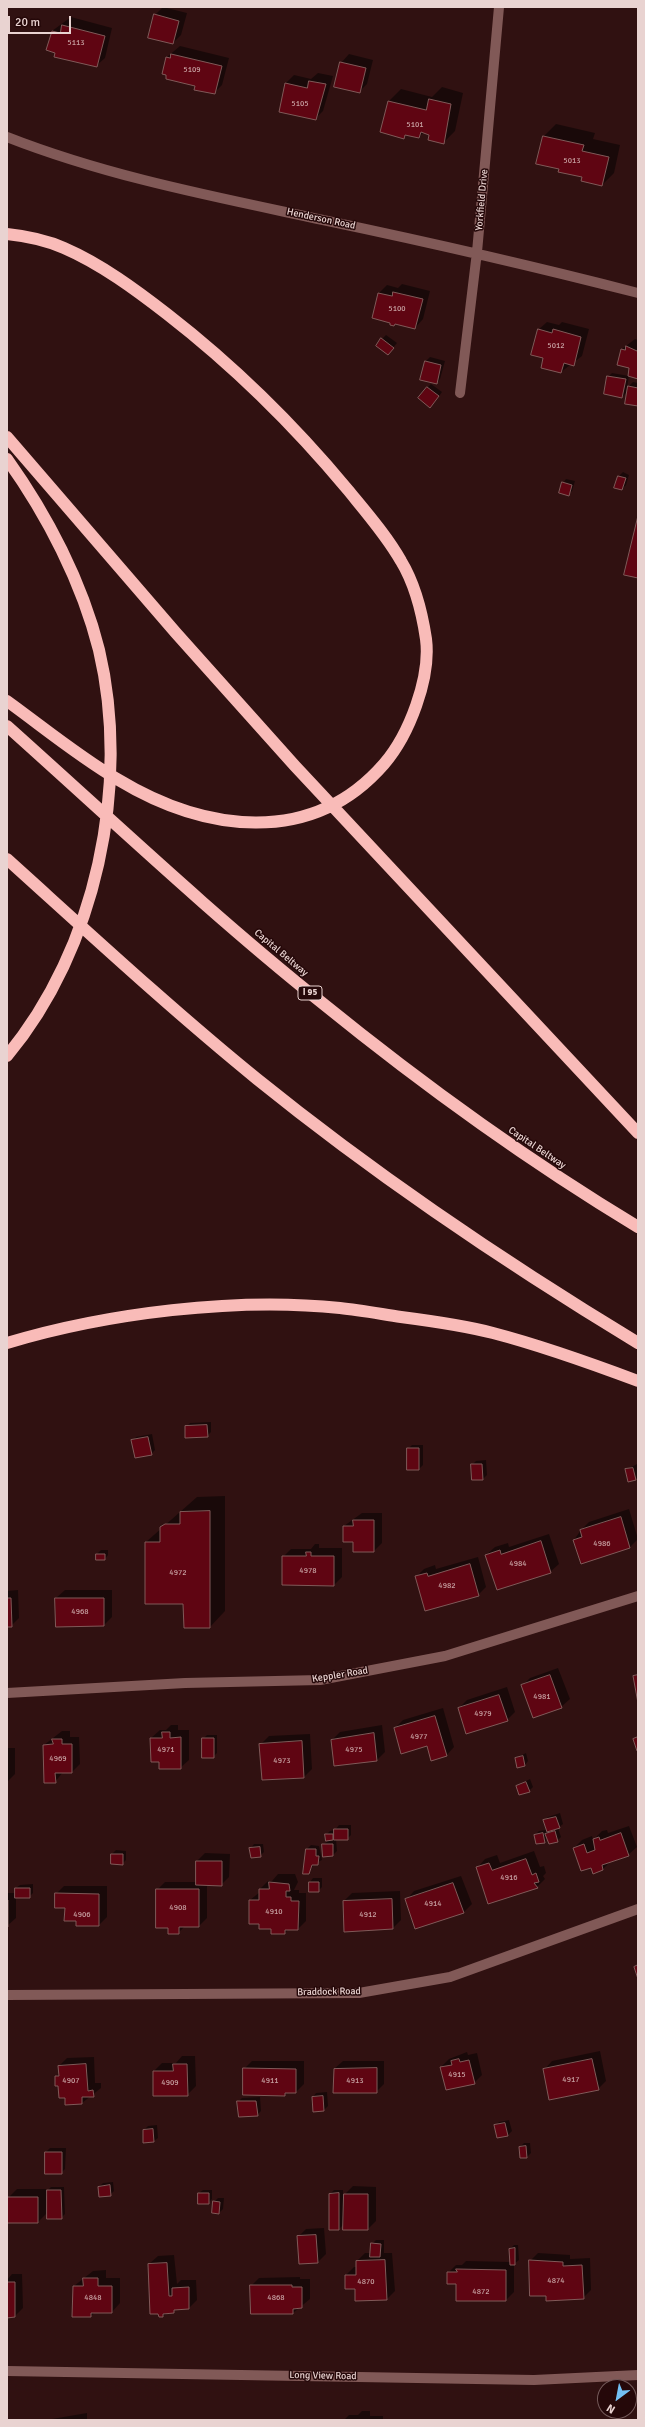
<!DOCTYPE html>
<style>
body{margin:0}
#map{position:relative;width:645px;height:2427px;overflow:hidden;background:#301111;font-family:Signika,sans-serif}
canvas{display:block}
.frame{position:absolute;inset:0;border:8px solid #e9d3d1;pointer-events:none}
.north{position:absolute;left:597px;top:2379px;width:40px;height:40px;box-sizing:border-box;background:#250809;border:1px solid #735959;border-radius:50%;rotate:212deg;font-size:11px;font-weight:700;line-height:16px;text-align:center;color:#e9d3d1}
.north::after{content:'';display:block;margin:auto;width:14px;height:18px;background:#73c1f5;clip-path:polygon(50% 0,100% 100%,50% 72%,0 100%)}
.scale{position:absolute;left:8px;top:16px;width:63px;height:18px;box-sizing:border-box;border:2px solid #e9d3d1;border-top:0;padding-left:5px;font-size:12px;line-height:14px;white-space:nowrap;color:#e9d3d1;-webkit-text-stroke:3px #250809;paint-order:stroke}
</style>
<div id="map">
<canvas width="645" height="2427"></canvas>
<div class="frame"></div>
<div class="north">N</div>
<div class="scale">20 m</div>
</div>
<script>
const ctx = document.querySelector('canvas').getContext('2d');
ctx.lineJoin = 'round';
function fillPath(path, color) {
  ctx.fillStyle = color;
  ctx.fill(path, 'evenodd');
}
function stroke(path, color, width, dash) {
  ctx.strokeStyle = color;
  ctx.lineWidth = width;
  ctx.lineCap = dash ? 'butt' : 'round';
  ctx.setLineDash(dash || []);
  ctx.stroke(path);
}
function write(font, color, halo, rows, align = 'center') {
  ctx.font = font + ' Signika,sans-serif';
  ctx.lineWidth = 3;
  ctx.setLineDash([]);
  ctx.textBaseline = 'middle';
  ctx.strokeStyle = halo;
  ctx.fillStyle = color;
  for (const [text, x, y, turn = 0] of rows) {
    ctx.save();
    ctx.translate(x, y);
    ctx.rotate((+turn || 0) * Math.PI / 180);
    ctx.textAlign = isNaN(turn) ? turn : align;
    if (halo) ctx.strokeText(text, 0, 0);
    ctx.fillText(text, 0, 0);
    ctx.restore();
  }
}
fillPath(new Path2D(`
 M163 7 187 13 181 35 173 43 155 15Z
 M71 17 112 28 105 58 96 66 48 50 52 31Z
 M180 46 229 58 222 85 214 93 196 85 167 57Z
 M349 54 373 60 367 84 359 92 341 63Z
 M318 73 333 76 323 111 315 119 286 83 294 75 311 79Z
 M442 87 463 93 455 131 443 143 424 132 419 137 407 134 403 137 381 132 389 101 401 89 432 97Z
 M556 124 595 133 593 139 620 145 614 173 602 185 560 169 537 163 544 136Z
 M402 284 430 291 423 319 415 328 396 323 394 325 392 322 373 317 379 293 387 285 398 288Z
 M547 322 559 325 562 322 589 329 582 356 561 372 545 358 538 330Z
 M386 335 397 343 391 350 382 339Z
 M635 339 638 340V378L629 376 626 393 622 397 608 377 612 373 629 376 631 367 622 349Z
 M430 357 445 361 440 379 437 383 422 379 426 361Z
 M633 382 638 383V405L629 386Z
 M431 384 442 392 434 403 427 388Z
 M623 472 629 475 626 485 622 489 619 476Z
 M566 479 575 481 572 491 568 495 563 483Z
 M211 1422V1432L207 1436 186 1427 190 1423Z
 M152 1434 155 1450 151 1454 133 1441 136 1437Z
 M412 1445H423V1465L419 1469 408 1449Z
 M486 1460 487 1475 483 1479 472 1465 476 1461Z
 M637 1464 638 1476 636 1479 626 1470Z
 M225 1496V1611L210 1627H185L184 1603 146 1542 197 1497Z
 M629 1509 638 1539 630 1547 581 1562 574 1540 581 1530 589 1522Z
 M362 1513H382V1543L374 1551 354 1541 344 1526Z
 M549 1534 559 1564 550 1572 486 1555 495 1547 508 1543 509 1547Z
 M315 1544H319V1548H342V1577L334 1585 283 1557 291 1549H311Z
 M101 1550H108V1555L105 1559 97 1554Z
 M478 1557 486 1587 478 1595 416 1577 424 1569 435 1565 436 1569Z
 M18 1590 19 1618 11 1626H7V1591Z
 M65 1590H112V1617L104 1625 56 1598Z
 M558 1668 570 1699 561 1707 522 1686 530 1678Z
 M507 1687 515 1712 507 1720 459 1708 467 1700Z
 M443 1708 454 1747 446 1756 395 1728 403 1720Z
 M171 1725H178V1730H189V1760L180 1768 160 1761H152L151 1738 160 1730H166Z
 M382 1725 385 1752 377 1760 332 1740 340 1732Z
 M62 1731H70V1737H79L80 1764 72 1772H63L55 1782 44 1745Z
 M310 1734 312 1769 304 1777 263 1779 260 1745 269 1736Z
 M207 1735H217V1753L213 1757 203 1739Z
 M7 1748H15V1774L7 1782Z
 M526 1753 528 1761 525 1765 516 1758Z
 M530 1779 533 1787 529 1791 517 1786Z
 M560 1813 563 1824 558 1828 561 1837 557 1841 548 1838 544 1842 535 1835 539 1831 546 1830 544 1821 548 1817Z
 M339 1825H351V1835L347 1839H336L337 1851 333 1855 323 1845 329 1840 326 1835 330 1831 335 1830Z
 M629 1826 637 1847 628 1855 611 1861 603 1869 594 1872 592 1866 574 1848 582 1840 592 1836 593 1840 602 1831 607 1830 608 1833Z
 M254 1844H263L264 1852 260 1856 251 1848Z
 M311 1845 319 1846 322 1860 314 1864 309 1873 307 1849Z
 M116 1850 126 1851V1860L122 1864 112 1854Z
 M534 1851 540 1867 544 1866 546 1873 543 1876 545 1879 537 1887 489 1903 477 1868 485 1859 497 1855 500 1863Z
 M205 1853 230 1854 229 1877 221 1885H207V1918L199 1926H185L178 1933 169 1927 157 1890 165 1882H197V1861Z
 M278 1874H295L298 1882 294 1890H299V1893H306V1921L298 1929H289L285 1933 260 1923 250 1900 260 1892V1889L268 1881H272Z
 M461 1876 472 1904 464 1912 415 1928 406 1900 414 1891Z
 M313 1878H322V1887L318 1891 310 1882Z
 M33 1884V1893L29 1897H16V1918L7 1926V1893H16V1888L20 1885Z
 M64 1886H107V1917L99 1925 77 1920 56 1894Z
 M400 1891 401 1920 393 1928 344 1901 352 1893Z
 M600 2051 606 2081 598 2089 544 2070 552 2061Z
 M467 2052 468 2055 477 2053 482 2075 474 2083 441 2067 449 2059Z
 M182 2056H195L196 2086 187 2095 154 2071 162 2063H176Z
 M94 2057 95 2083H101V2088L82 2103 59 2085 56 2077 59 2073V2066L67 2058Z
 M8 2058V2091L7 2093V2058Z
 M252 2061H304V2084L296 2092H287L285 2095 244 2069Z
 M343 2061H384V2084L376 2092 334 2069Z
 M327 2092 328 2106 324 2110 314 2111 313 2097 316 2093Z
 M260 2097 261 2111 257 2115 238 2102 242 2098Z
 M509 2120 512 2131 508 2135 495 2126 499 2122Z
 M157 2125 158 2138 154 2141 144 2142V2130L148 2126Z
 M524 2143H530L531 2153 527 2157H521L520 2147Z
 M50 2148H66L65 2169 61 2173 46 2152Z
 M113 2182 114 2191 110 2195 99 2187 103 2183Z
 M353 2186 376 2187V2221L368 2229 344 2224 339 2229 330 2194 334 2190H343V2196Z
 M51 2187H64L65 2214 61 2218 48 2196H46V2214L38 2222 9 2197 17 2189H46V2192Z
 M203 2190H212V2199L208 2203 199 2193Z
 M218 2198H224L223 2209 219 2213 214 2202Z
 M324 2228 326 2254 318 2262 298 2237 306 2229Z
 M376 2240H384V2253H392L395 2291 387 2299 356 2288 346 2275 354 2267H357V2261L365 2253H372V2244Z
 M514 2245H518L519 2260 514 2264V2292L506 2300 457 2283 448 2273 456 2265H462L466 2261 511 2262 510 2249Z
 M538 2253 570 2255V2259L590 2258 591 2290 583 2298 547 2295 530 2261Z
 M174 2255 177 2284 181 2280H196L197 2300 189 2308 177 2309 163 2316 149 2264 158 2256Z
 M106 2270V2278H120V2303L112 2312H95L91 2316 74 2286 93 2271Z
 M12 2274H22L23 2308 15 2316 7 2317V2280Z
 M300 2277V2279H310V2299L293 2313 251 2286 259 2278Z
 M362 2411H370V2416H383V2420H344L349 2415H358Z
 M87 2413V2420H51L52 2419Z`), '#0007');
const building = new Path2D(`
 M154 14 179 21 173 44 148 38Z
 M62 25 105 36 97 67 54 57 55 53 46 50 52 31 60 33Z
 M171 54 222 66 215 94 194 90 195 86 166 79V75L162 74 166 57 170 58Z
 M340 62 366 68 360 93 334 87Z
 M309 81 326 84 316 120 279 112 285 83 307 88Z
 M429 99 451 104 444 144 428 140 429 135 421 132 419 138 405 135 404 139 380 132 388 101 426 110Z
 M543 136 584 145 582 151 609 157 602 186 581 181 582 177 558 172 559 169 536 164Z
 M393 292 423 299 415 329 395 324 394 326 390 325V323L372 318 378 293 392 296Z
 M538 329 552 333 553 329 581 337 574 366 564 363 561 373 541 368 543 358 531 355Z
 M381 338 394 348 388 355 376 346Z
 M626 346 637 351 638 348V379L628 376 629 368 617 365 621 349 625 350Z
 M425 361 441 365 437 384 420 380Z
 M607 376 626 379 622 398 604 394Z
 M628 386 638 388V406L625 404Z
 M427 387 439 396 430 408 418 398Z
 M618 476 626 478 622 490 614 488Z
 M562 482 572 485 569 496 559 493Z
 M638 516V578L624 575Z
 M207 1425 208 1437 185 1438V1426Z
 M148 1437 152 1455 135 1458 131 1440Z
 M407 1448H419V1470H407Z
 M471 1464H482L483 1480H472Z
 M633 1468 636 1480 628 1482 625 1469Z
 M210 1511V1628H184L183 1604H145V1542H160V1527L165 1524H180V1512Z
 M621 1517 630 1548 581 1564 573 1540 582 1537 580 1530Z
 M353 1520H374V1552H353V1542H343V1526H353Z
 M541 1541 551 1573 497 1590 485 1555 500 1550 501 1554Z
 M306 1552H311V1556H334V1586L282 1585V1556H306Z
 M96 1554H105V1560H96Z
 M470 1564 479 1596 425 1611 415 1576 427 1573 428 1576Z
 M7 1598H11L12 1627H7Z
 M55 1598H104V1626L56 1627Z
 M550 1675 562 1708 533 1718 521 1685Z
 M638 1675V1703L633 1676Z
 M499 1695 508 1721 466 1734 458 1708Z
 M435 1716 447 1756 431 1761 427 1746 401 1754 394 1728Z
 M162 1732H170V1738L181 1737V1769H159V1762H151L150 1738H162Z
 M374 1733 377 1761 334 1766 331 1740Z
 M638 1737V1751H637L633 1739Z
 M202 1738H214V1758H202Z
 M52 1739H62V1744H72V1773H55L56 1783H44L43 1745 53 1744Z
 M302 1741 304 1778 262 1780 259 1744Z
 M523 1756 525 1766 517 1768 515 1758Z
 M526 1782 530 1792 519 1795 516 1786Z
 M556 1817 560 1828 547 1832 543 1820Z
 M334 1829H348V1840H334Z
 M555 1831 558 1842 549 1844 545 1834Z
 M543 1833 545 1843 536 1844 534 1835Z
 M621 1833 629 1856 602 1865 603 1870 593 1874 591 1868 581 1871 573 1848 584 1844 587 1853 595 1850 593 1839 599 1837 600 1840Z
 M325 1834H333V1840L326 1841Z
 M322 1844H333V1856L323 1857Z
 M260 1847 261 1857 251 1858 249 1848Z
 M306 1849H316V1856H319L318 1865H312L309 1874H303Z
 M111 1854H123V1865L111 1864Z
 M526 1859 532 1875 536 1873 539 1882 534 1883 538 1888 488 1904 476 1867 489 1863 492 1870Z
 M196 1861H222V1886L196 1885Z
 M269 1882 289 1884 290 1891H286V1897H291V1901H299L298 1930H285V1934H271V1929H259V1924H249V1900H259V1889H269Z
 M309 1882H319V1892H309Z
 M453 1883 464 1913 415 1929 405 1899Z
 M15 1888H30V1898H15Z
 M156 1889H199V1927H179V1934H168V1928H156Z
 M55 1893 99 1894V1926H76V1921H64L65 1908H55Z
 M392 1899 393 1929 344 1932 343 1901Z
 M7 1900H8V1927H7Z
 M638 1965V1979L634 1967Z
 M459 2059 460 2062 469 2060 475 2084 446 2090 440 2067 452 2065 451 2061Z
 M592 2059 599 2090 549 2100 543 2069Z
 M86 2064 88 2091 93 2090 94 2097H82V2104L65 2105V2098H59L58 2086H55V2076H59L58 2066Z
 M173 2064H187L188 2096H153V2071H173Z
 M243 2068 296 2069V2093H285V2096L243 2095Z
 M377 2068V2093H333L334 2069Z
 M323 2096 324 2111 313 2112 312 2097Z
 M237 2101H256L258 2116 239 2117Z
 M505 2123 508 2136 497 2138 494 2125Z
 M153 2129 154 2142 143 2143V2130Z
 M526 2146 527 2158H520L519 2147Z
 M45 2152H62V2174H45Z
 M110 2185 111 2196 99 2197 98 2187Z
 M47 2190H61L62 2219H47Z
 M198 2193H209V2204H198Z
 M339 2193V2230H329V2194Z
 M344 2194H368V2230H343Z
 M8 2197H38V2223H7Z
 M213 2201 220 2202 219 2214 212 2213Z
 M316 2235 318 2263 299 2264 297 2236Z
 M371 2243 381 2244 380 2257H370Z
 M515 2248V2265H510L509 2249Z
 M385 2260 387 2300 355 2301V2289H345V2275H356V2261Z
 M529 2260 563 2262V2266L582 2265 584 2299 546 2301V2296H530Z
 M167 2263 169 2296H172V2288L189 2287V2309L174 2310V2313L163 2314V2317H159L158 2314H150L148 2264Z
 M456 2269 506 2270V2301H456V2284H447V2272H457Z
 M83 2278H98V2286H112V2313H91V2317H72L73 2286H83Z
 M7 2282H15V2317L7 2318Z
 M250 2285H292V2287H302V2308L293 2309V2314H251Z`);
fillPath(building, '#5f0512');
stroke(building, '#805a59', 1);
stroke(new Path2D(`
 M7 137C109 177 216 197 323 220 428 242 533 266 638 293
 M460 393 477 252 499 7
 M7 1693 185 1683 320 1680 445 1656 638 1596
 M7 1995 359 1993 450 1977 638 1909
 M7 2371 534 2380 638 2375`), '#815957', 10);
stroke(new Path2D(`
 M7 234C26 236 46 240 64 248 101 264 136 290 167 314 234 366 294 425 348 490 366 512 387 536 401 561 415 584 422 612 426 639 431 678 409 735 384 764 311 848 203 831 117 779 78 756 43 727 7 701
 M7 437 176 633 295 766 638 1133
 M7 459C47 515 82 582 99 650 131 785 96 949 7 1056
 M7 726C111 819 212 915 321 1002 422 1084 527 1160 638 1227
 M7 859C89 933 171 1009 257 1079 377 1176 506 1263 638 1343
 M7 1343C107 1313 236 1297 340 1308 360 1310 381 1314 401 1317 432 1321 463 1325 493 1333 543 1346 590 1363 638 1381`), '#f9bbb8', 12);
write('8px', '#c6a0a1', null, [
 ["5113",76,43],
 ["5109",192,70],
 ["5105",300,104],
 ["5101",415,125],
 ["5013",572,161],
 ["5100",397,309],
 ["5012",556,346],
 ["4986",602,1544],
 ["4984",518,1564],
 ["4978",308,1571],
 ["4972",178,1573],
 ["4982",447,1586],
 ["4968",80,1612],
 ["4981",542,1697],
 ["4979",483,1714],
 ["4977",419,1737],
 ["4971",166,1750],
 ["4975",354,1750],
 ["4969",58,1759],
 ["4973",282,1761],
 ["4916",509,1878],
 ["4914",433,1904],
 ["4908",178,1908],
 ["4910",274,1912],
 ["4906",82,1915],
 ["4912",368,1915],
 ["4915",457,2075],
 ["4917",571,2080],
 ["4907",71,2081],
 ["4911",270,2081],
 ["4913",355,2081],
 ["4909",170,2083],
 ["4874",556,2281],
 ["4870",366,2282],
 ["4872",481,2292],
 ["4848",93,2298],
 ["4868",276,2298]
]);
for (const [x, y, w] of [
 [310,993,24]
]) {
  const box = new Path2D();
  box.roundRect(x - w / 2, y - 7, w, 14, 3);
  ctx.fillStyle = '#250809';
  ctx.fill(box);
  stroke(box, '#e9d3d1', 1);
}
write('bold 9px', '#e9d3d1', null, [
 ["I 95",310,993]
]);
write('10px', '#e9d3d1', '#250809', [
 ["Yorkfield Drive",482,200,-85],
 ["Henderson Road",321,219,12],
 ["Capital Beltway",281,953,40],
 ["Capital Beltway",537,1148,34],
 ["Keppler Road",340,1675,-9],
 ["Braddock Road",329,1992,-1],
 ["Long View Road",323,2376,1]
]);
</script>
